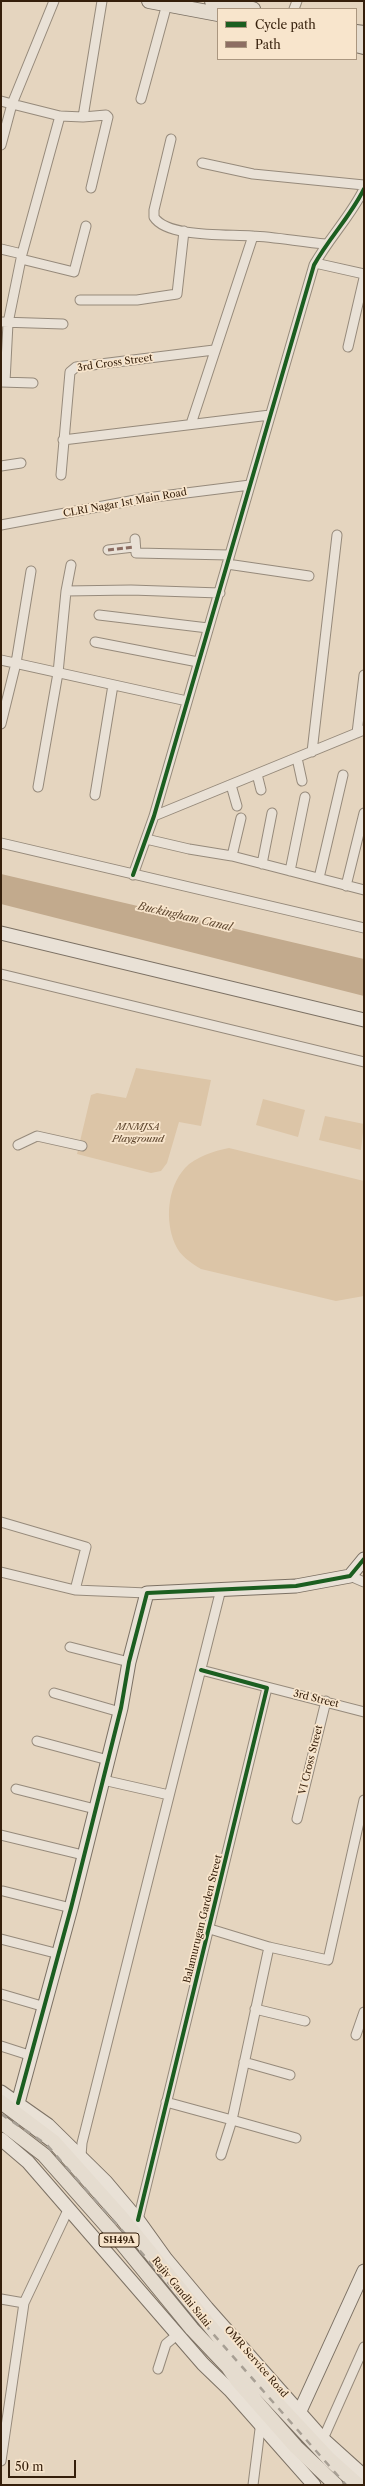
<!DOCTYPE html>
<style>
body{margin:0}
#map{position:relative;width:365px;height:2486px;overflow:hidden;background:#e5d5bf;font-family:"Libre Caslon Text",serif}
canvas{display:block}
.frame{position:absolute;inset:0;border:2px solid #351f0b;pointer-events:none}
.legend{position:absolute;left:217px;top:8px;width:140px;height:52px;box-sizing:border-box;background:#f8e5cc;border:1px solid #aa967f;margin:0;padding:5px 7px;list-style:none;font-size:12px;color:#351f0b}
.legend li{display:flex;align-items:center;gap:8px;height:20px}
.legend b{width:20px;border:1px solid #aa967f}
.scale{position:absolute;left:8px;top:2460px;width:68px;height:18px;box-sizing:border-box;border:2px solid #351f0b;border-top:0;padding-left:5px;font-size:12px;line-height:14px;white-space:nowrap;color:#351f0b;-webkit-text-stroke:3px #f8e5cc;paint-order:stroke}
</style>
<div id="map">
<canvas width="365" height="2486"></canvas>
<div class="frame"></div>
<ul class="legend">
<li><b style="height:5px;background:#1b5e20"></b>Cycle path</li>
<li><b style="height:5px;background:#8d6e63"></b>Path</li>
</ul>
<div class="scale">50 m</div>
</div>
<script>
const ctx = document.querySelector('canvas').getContext('2d');
ctx.lineJoin = 'round';
function fillPath(path, color) {
  ctx.fillStyle = color;
  ctx.fill(path, 'evenodd');
}
function stroke(path, color, width, dash) {
  ctx.strokeStyle = color;
  ctx.lineWidth = width;
  ctx.lineCap = dash ? 'butt' : 'round';
  ctx.setLineDash(dash || []);
  ctx.stroke(path);
}
function write(font, color, halo, rows, align = 'center') {
  ctx.font = font + ' "Libre Caslon Text",serif';
  ctx.lineWidth = 3.5;
  ctx.setLineDash([]);
  ctx.textBaseline = 'middle';
  ctx.strokeStyle = halo;
  ctx.fillStyle = color;
  for (const [text, x, y, turn = 0] of rows) {
    ctx.save();
    ctx.translate(x, y);
    ctx.rotate((+turn || 0) * Math.PI / 180);
    ctx.textAlign = isNaN(turn) ? turn : align;
    if (halo) ctx.strokeText(text, 0, 0);
    ctx.fillText(text, 0, 0);
    ctx.restore();
  }
}
fillPath(new Path2D(`
 M136 1068 211 1080 201 1126 179 1122 167 1163 161 1171 151 1173 77 1154 91 1095 97 1093 126 1098Z
 M263 1099 305 1110 298 1137 256 1125Z
 M325 1116 364 1124 361 1150 319 1140Z
 M229 1148 364 1181V1296L336 1301 201 1269C191 1263 180 1256 175 1244 165 1221 167 1188 185 1168 195 1157 214 1151 229 1148Z`), '#dcc5a7');
fillPath(new Path2D(`
 M1 874 364 959V996L1 904Z`), '#c2aa8d');
const street = new Path2D(`
 M294 9 297 1
 M141 99 167 4
 M1 101 12 104 54 1
 M171 139 154 210V217C167 238 229 234 252 236 276 237 301 242 326 244
 M1 145 12 104 60 116 83 117
 M202 163 253 174 364 185
 M91 188 108 117 106 115 83 117 102 1
 M1 249 22 254
 M21 259 74 272 86 226
 M315 263 364 274
 M80 300H137L177 294 184 231
 M1 322 63 324
 M348 347 364 278
 M1 382 33 383
 M5 382 8 323 22 254 60 116
 M191 424 253 236
 M63 440 270 415
 M1 466 21 463
 M61 475 70 372 76 367 214 350
 M1 525 146 498 250 485
 M135 539 136 553 229 555
 M108 550 134 547
 M227 564 309 576
 M66 591 131 590 220 593
 M99 615 208 628
 M95 642 198 662
 M1 660 187 701
 M1 724 16 663 31 571
 M357 733 364 675
 M312 752 337 535
 M297 758 302 781
 M257 774 261 790
 M231 785 237 806
 M38 787 58 673 66 591 71 565
 M95 795 113 685
 M154 816 364 730
 M146 839 189 849 232 856 364 890
 M1 843 364 928
 M232 856 241 818
 M262 864 272 813
 M290 871 305 797
 M133 875 154 816 314 265C329 238 350 217 364 189
 M319 878 343 775
 M346 886 364 813
 M1 974 364 1062
 M18 1145 37 1136 82 1146
 M1 1522 86 1547 75 1590
 M1 1572 75 1590 147 1593
 M350 1576 364 1582
 M70 1647 129 1662
 M201 1670 364 1712
 M54 1693 120 1712
 M37 1741 108 1760
 M103 1780 169 1795
 M16 1789 95 1809
 M297 1819 326 1701
 M1 1835 83 1855
 M3 1891 71 1908
 M210 1929 269 1947 328 1960 364 1800
 M1 1939 59 1954
 M1 1994 45 2007
 M255 2009 305 2021
 M356 2035 364 2012
 M1 2046 32 2056
 M244 2062 290 2075
 M166 2102 232 2120 269 1947
 M221 2155 232 2120 296 2138
 M81 2156 82 2143 221 1589
 M138 2220 267 1688
 M1 2299 24 2303
 M158 2369 166 2344 177 2335
 M323 2439 364 2347
 M1 2461 24 2303 68 2210
 M253 2485 261 2421`);
const secondary = new Path2D(`
 M1 933 364 1020
 M1 2092 48 2125 106 2182 138 2220 166 2259 207 2308 323 2439 364 2476
 M18 2103 71 1908 121 1708 129 1662 147 1593 296 1586 350 1576 364 1559
 M1 2139 28 2162 203 2364 230 2390 314 2485
 M300 2411 364 2271`);
const primary = new Path2D(`
 M149 1 218 14
 M212 1 253 9
 M356 32 364 33
 M356 45 364 47
 M1 2102 53 2141 121 2217 245 2369 329 2459 358 2485
 M1 2122 44 2155 120 2241 192 2329 228 2367 237 2380 296 2447 336 2485`);
stroke(street, '#968a7b', 11);
stroke(secondary, '#7c7164', 15);
stroke(primary, '#7c7164', 16);
stroke(street, '#e9e1d6', 9);
stroke(secondary, '#e9e1d6', 13);
stroke(primary, '#e5dccf', 14);
stroke(new Path2D(`
 M1 2114 46 2144 346 2485`), '#a79f94', 2.5, [7, 7]);
stroke(new Path2D(`
 M108 550 134 547`), '#8d6e63', 3, [6, 3]);
stroke(new Path2D(`
 M133 875 154 816 314 265C329 238 350 217 364 189
 M18 2103 71 1908 121 1708 129 1662 147 1593 296 1586 350 1576 364 1559
 M138 2220 267 1688 201 1670`), '#1b5e20', 4);
for (const [x, y, w] of [
 [119,2240,40]
]) {
  const box = new Path2D();
  box.roundRect(x - w / 2, y - 7, w, 14, 3);
  ctx.fillStyle = '#f8e5cc';
  ctx.fill(box);
  stroke(box, '#351f0b', 1);
}
write('bold 9px', '#351f0b', null, [
 ["SH49A",119,2240]
]);
write('10px', '#351f0b', '#f8e5cc', [
 ["3rd Cross Street",115,363,-8],
 ["CLRI Nagar 1st Main Road",125,503,-10],
 ["3rd Street",316,1699,14],
 ["VI Cross Street",311,1760,-76],
 ["Balamurugan Garden Street",203,1919,-76],
 ["Rajiv Gandhi Salai",181,2292,51],
 ["OMR Service Road",256,2362,49]
]);
write('italic 10px', '#5d452d', '#f8e5cc', [
 ["MNMJSA",138,1127],
 ["Playground",138,1139]
]);
write('italic 11px', '#614931', '#f8e5cc', [
 ["Buckingham Canal",185,917,13]
]);
</script>
